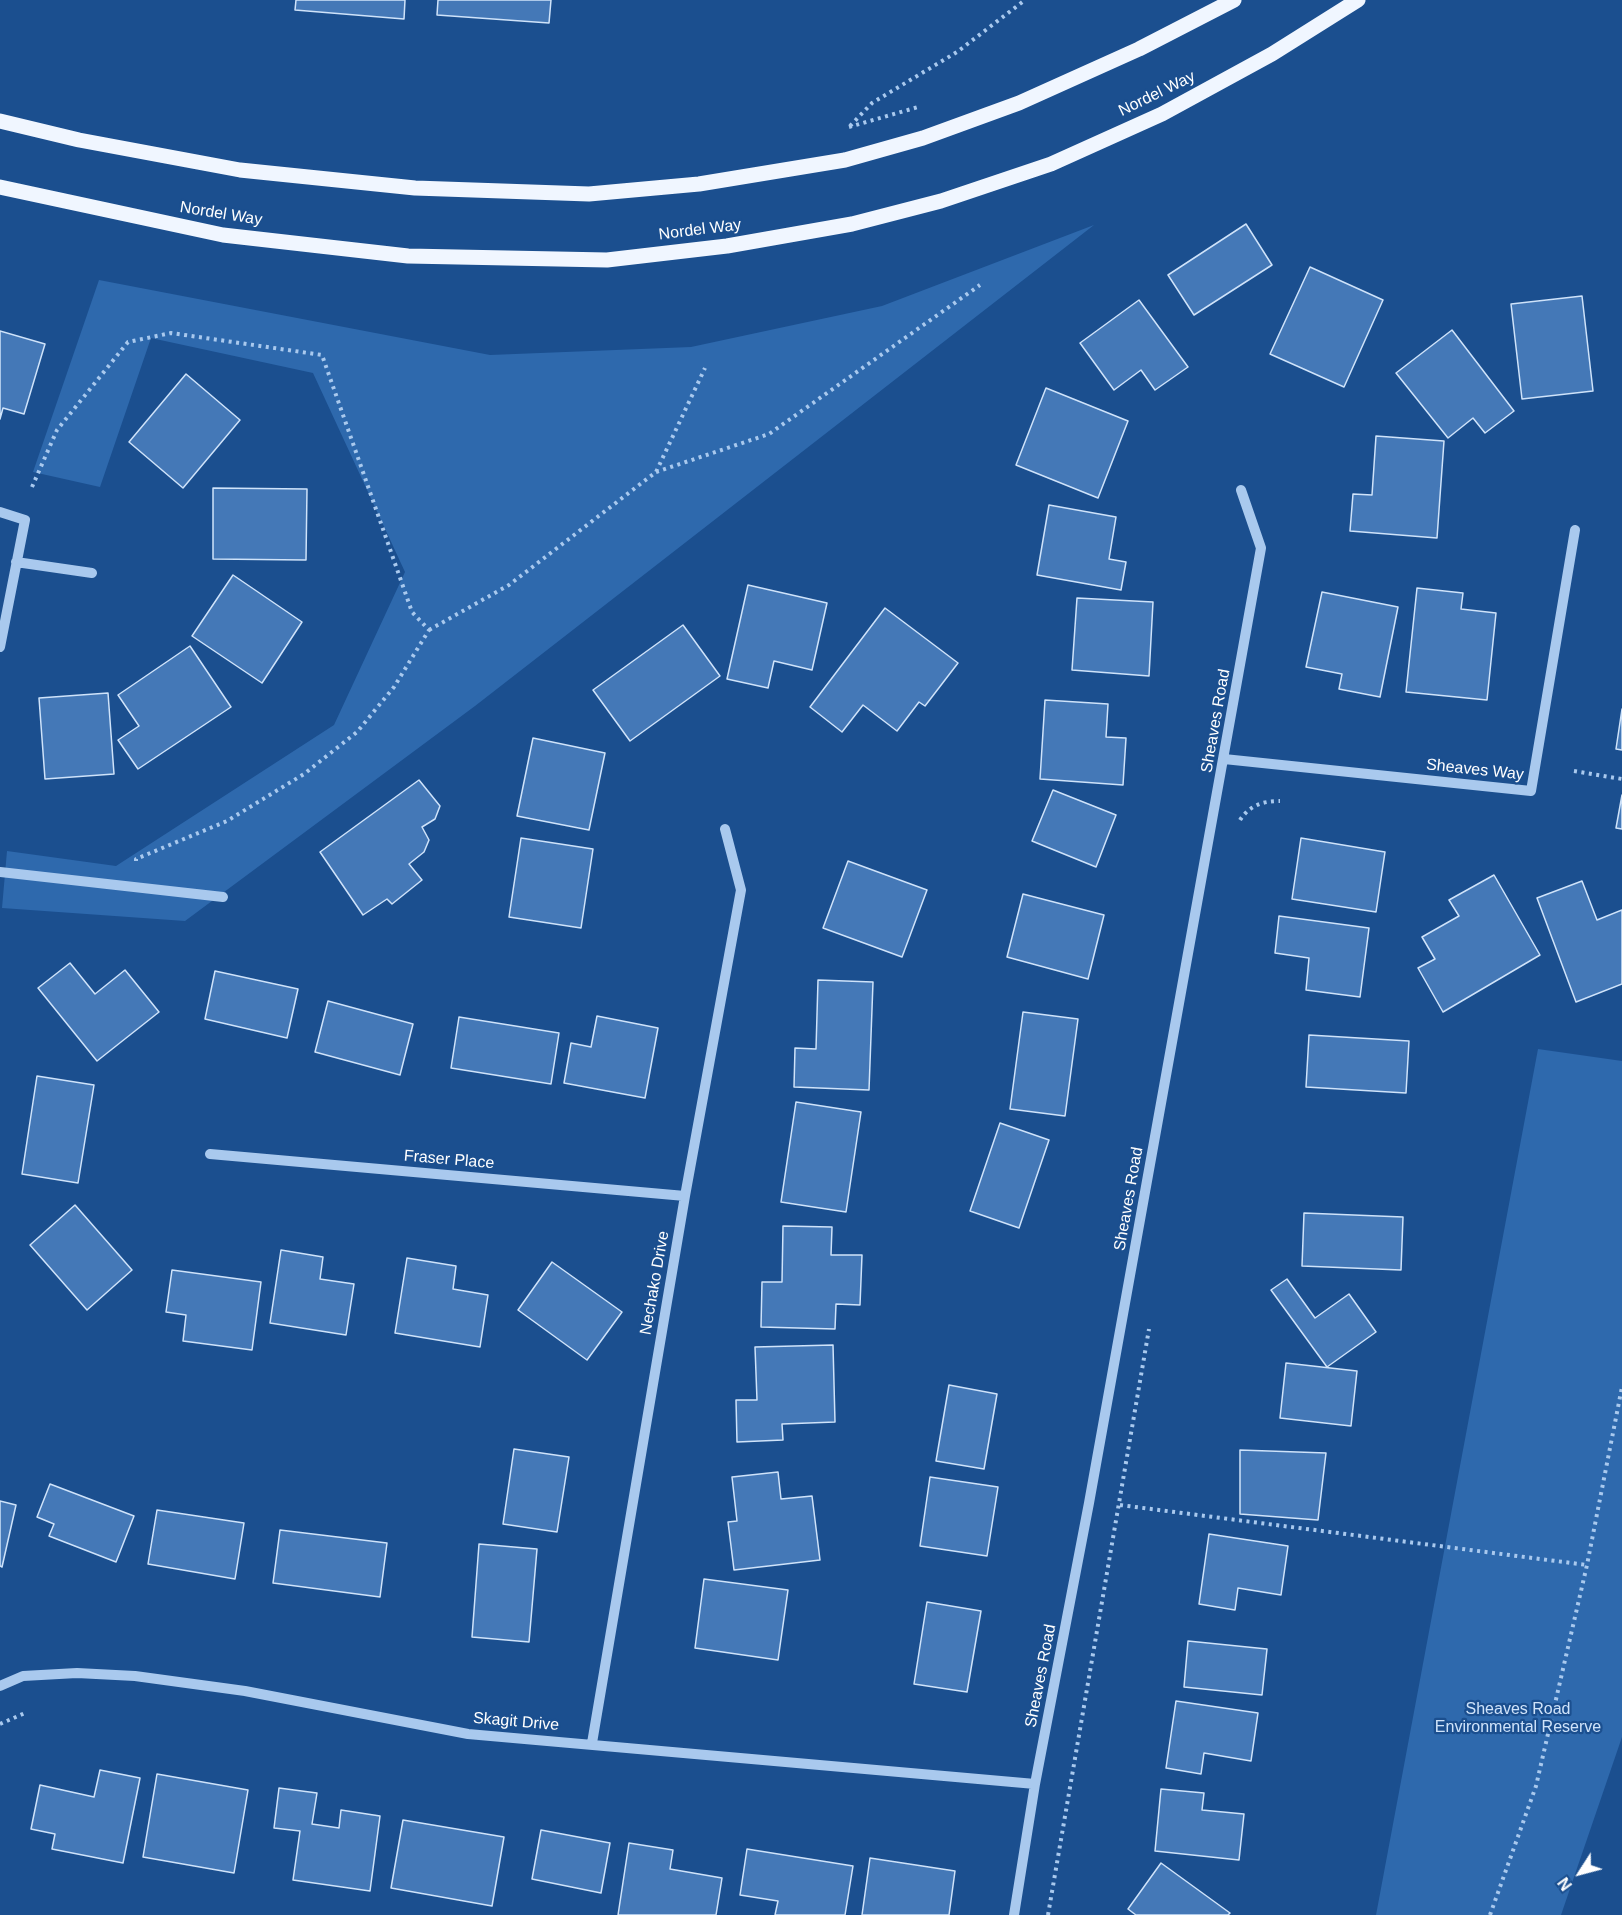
<!DOCTYPE html>
<style>
body{margin:0}
#map{position:relative;width:1622px;height:1915px;overflow:hidden;background:#1b4f8f;font-family:Arial,sans-serif}
canvas{display:block}
.north{position:absolute;left:1550px;top:1843px;width:60px;height:60px;-webkit-text-stroke:4px #1b4f8f;paint-order:stroke;rotate:234deg;font-size:16px;font-weight:700;line-height:24px;text-align:center;color:#fff}
.north::after{content:'';display:block;margin:auto;width:21px;height:27px;background:#fff;clip-path:polygon(50% 0,100% 100%,50% 72%,0 100%)}
</style>
<div id="map">
<canvas width="1622" height="1915"></canvas>
<div class="north">N</div>
</div>
<script>
const ctx = document.querySelector('canvas').getContext('2d');
ctx.lineJoin = 'round';
function fillPath(path, color) {
  ctx.fillStyle = color;
  ctx.fill(path, 'evenodd');
}
function stroke(path, color, width, dash) {
  ctx.strokeStyle = color;
  ctx.lineWidth = width;
  ctx.lineCap = dash ? 'butt' : 'round';
  ctx.setLineDash(dash || []);
  ctx.stroke(path);
}
function write(font, color, halo, rows, align = 'center') {
  ctx.font = font + ' Arial,sans-serif';
  ctx.lineWidth = 4.5;
  ctx.setLineDash([]);
  ctx.textBaseline = 'middle';
  ctx.strokeStyle = halo;
  ctx.fillStyle = color;
  for (const [text, x, y, turn = 0] of rows) {
    ctx.save();
    ctx.translate(x, y);
    ctx.rotate((+turn || 0) * Math.PI / 180);
    ctx.textAlign = isNaN(turn) ? turn : align;
    if (halo) ctx.strokeText(text, 0, 0);
    ctx.fillText(text, 0, 0);
    ctx.restore();
  }
}
fillPath(new Path2D(`
 M1094 225 475 706 185 921 2 908 7 851 116 866 334 725 405 572 313 373 151 338 100 487 33 472 99 280 490 355 691 347 882 306Z
 M1538 1049 1622 1061V1737L1561 1915H1376Z`), '#2e69ad');
const building = new Path2D(`
 M296 0H405L404 19 295 10Z
 M438 0H551L549 23 437 15Z
 M1246 224 1272 265 1194 315 1168 275Z
 M1310 267 1383 300 1344 387 1270 354Z
 M1582 296 1593 391 1522 399 1511 304Z
 M1139 300 1188 367 1155 390 1141 370 1114 390 1080 343Z
 M1452 330 1514 411 1485 433 1473 418 1448 438 1396 373Z
 M0 331 45 344 24 414 3 408 0 419Z
 M186 374 240 420 183 488 129 442Z
 M1046 388 1128 421 1098 498 1016 465Z
 M1376 436 1444 441 1437 538 1350 531 1353 494 1372 495Z
 M213 488 307 489 306 560 213 559Z
 M1049 505 1116 517 1109 559 1126 562 1121 590 1037 575Z
 M233 575 302 622 262 683 192 636Z
 M748 585 827 603 812 670 774 661 768 688 727 679Z
 M1417 588 1463 593 1461 609 1496 613 1487 700 1406 692Z
 M1322 592 1398 607 1380 697 1339 689 1342 674 1306 667Z
 M1077 598 1153 602 1149 676 1072 670Z
 M885 608 958 663 925 706 919 702 897 731 863 705 842 732 810 707Z
 M683 625 720 676 630 741 593 690Z
 M190 646 231 707 138 769 118 740 139 726 118 695Z
 M108 693 114 774 45 779 39 698Z
 M1045 700 1108 704 1106 737 1126 738 1123 785 1040 779Z
 M1622 709V750L1616 749Z
 M533 738 605 753 589 830 517 816Z
 M419 780 440 806 435 819 422 827 429 840 424 852 409 864 422 880 392 904 387 899 363 915 320 852Z
 M1053 790 1116 815 1096 867 1032 841Z
 M1622 795V829L1616 828Z
 M521 838 593 849 581 928 509 917Z
 M1301 838 1385 852 1376 912 1292 899Z
 M848 861 927 890 902 957 823 928Z
 M1494 875 1540 955 1443 1012 1418 968 1435 959 1422 937 1459 916 1449 900Z
 M1582 881 1597 920 1622 910V984L1576 1002 1537 898Z
 M1023 894 1104 915 1088 979 1007 957Z
 M1279 916 1369 928 1360 997 1306 990 1309 958 1275 953Z
 M70 963 95 994 125 970 159 1012 97 1061 38 988Z
 M215 971 298 989 287 1038 205 1019Z
 M818 980 873 982 869 1090 794 1087 795 1048 816 1049Z
 M328 1001 413 1024 400 1075 315 1052Z
 M1023 1012 1078 1019 1065 1116 1010 1109Z
 M597 1016 658 1028 645 1098 564 1083 571 1043 591 1047Z
 M459 1017 559 1033 551 1084 451 1068Z
 M1309 1035 1409 1041 1406 1093 1306 1087Z
 M37 1076 94 1085 78 1183 22 1174Z
 M796 1102 861 1112 846 1212 781 1202Z
 M1000 1123 1049 1140 1019 1228 970 1211Z
 M75 1205 132 1270 87 1310 30 1245Z
 M1304 1213 1403 1217 1401 1270 1302 1266Z
 M783 1226 832 1227 831 1255H862L860 1305 836 1304 835 1329 761 1327 762 1282H782Z
 M281 1250 323 1257 320 1279 354 1284 346 1335 270 1323Z
 M407 1258 456 1266 453 1289 488 1295 480 1347 395 1333Z
 M552 1262 622 1312 587 1360 518 1310Z
 M172 1270 261 1282 252 1350 183 1341 186 1315 166 1312Z
 M1287 1279 1315 1318 1349 1294 1376 1332 1327 1367 1271 1290Z
 M833 1345 835 1422 782 1424 783 1440 737 1442 736 1400H757L755 1347Z
 M1286 1363 1357 1371 1351 1426 1280 1418Z
 M949 1385 997 1394 984 1469 936 1461Z
 M514 1449 569 1457 557 1532 503 1524Z
 M1240 1450 1326 1453 1318 1520 1240 1514Z
 M778 1472 781 1499 812 1496 820 1560 734 1570 728 1522 737 1521 732 1477Z
 M930 1477 998 1487 987 1556 920 1546Z
 M50 1484 134 1516 116 1562 49 1536 54 1524 37 1517Z
 M0 1501 16 1505 2 1567 0 1566Z
 M157 1510 244 1523 235 1579 148 1564Z
 M280 1530 387 1543 380 1597 273 1583Z
 M1209 1534 1288 1546 1281 1595 1238 1588 1235 1610 1199 1604Z
 M479 1544 537 1549 529 1642 472 1637Z
 M704 1579 788 1590 778 1660 695 1648Z
 M927 1602 981 1611 967 1692 914 1684Z
 M1188 1641 1267 1649 1262 1695 1184 1687Z
 M1176 1701 1258 1713 1251 1761 1204 1753 1201 1774 1166 1768Z
 M100 1770 140 1778 123 1863 52 1849 55 1834 31 1829 40 1785 94 1797Z
 M157 1774 248 1790 234 1873 143 1857Z
 M279 1788 317 1793 312 1824 339 1828 341 1810 380 1816 370 1891 293 1880 300 1831 274 1828Z
 M1161 1789 1204 1793 1202 1810 1244 1814 1239 1860 1155 1851Z
 M403 1820 504 1837 492 1906 391 1888Z
 M541 1830 610 1843 601 1893 532 1879Z
 M629 1843 673 1850 670 1869 722 1878 716 1915H618Z
 M747 1849 853 1866 845 1915H775L778 1901 740 1895Z
 M870 1858 955 1871 949 1915H862Z
 M1161 1863 1230 1913 1228 1915H1136L1128 1909Z`);
fillPath(building, '#4478b7');
stroke(building, '#cfe3fa', 1.5);
stroke(new Path2D(`
 M850 126 872 103 957 52 1025 0
 M849 127 918 107
 M656 472 769 434 980 285
 M32 487 57 430 128 342 171 333 322 355 412 612 429 630 394 687 357 732 304 774 227 821 136 859V861
 M429 630 509 585 656 472 705 368
 M1574 771 1622 779
 M1240 820C1250 805 1263 801 1280 801
 M1120 1505 1587 1565
 M0 1724 25 1713
 M1048 1915 1149 1329
 M1490 1915 1536 1786 1587 1565 1622 1387`), '#a9c9ee', 4, [3, 4.5]);
stroke(new Path2D(`
 M0 512 25 520 0 647
 M16 562 92 573
 M1224 759 1531 791 1575 530
 M0 872 223 897
 M210 1154 685 1196
 M0 1686 23 1676 77 1673 135 1676 245 1691 468 1734 1035 1784
 M592 1743 685 1196 741 890 725 829
 M1014 1915 1035 1784 1089 1503 1261 548 1241 490`), '#a9c9ee', 10);
stroke(new Path2D(`
 M0 121 79 140 240 170 415 188 589 194 699 184 845 160 923 138 1019 103 1139 49 1234 0
 M0 187 223 235 408 256 607 260 727 246 852 224 941 201 1051 164 1162 114 1272 54 1358 0`), '#f0f6ff', 15);
write('16px', '#fff', '#1b4f8f', [
 ["Nordel Way",1157,94,-26],
 ["Nordel Way",221,214,9],
 ["Nordel Way",700,230,-7],
 ["Sheaves Road",1216,721,-80],
 ["Sheaves Way",1475,770,6],
 ["Fraser Place",449,1160,5],
 ["Sheaves Road",1129,1199,-80],
 ["Nechako Drive",655,1283,-80],
 ["Sheaves Road",1041,1676,-79],
 ["Skagit Drive",516,1722,5]
]);
write('16px', '#cfe3fa', '#1b4f8f', [
 ["Sheaves Road",1518,1710],
 ["Environmental Reserve",1518,1728]
]);
</script>
